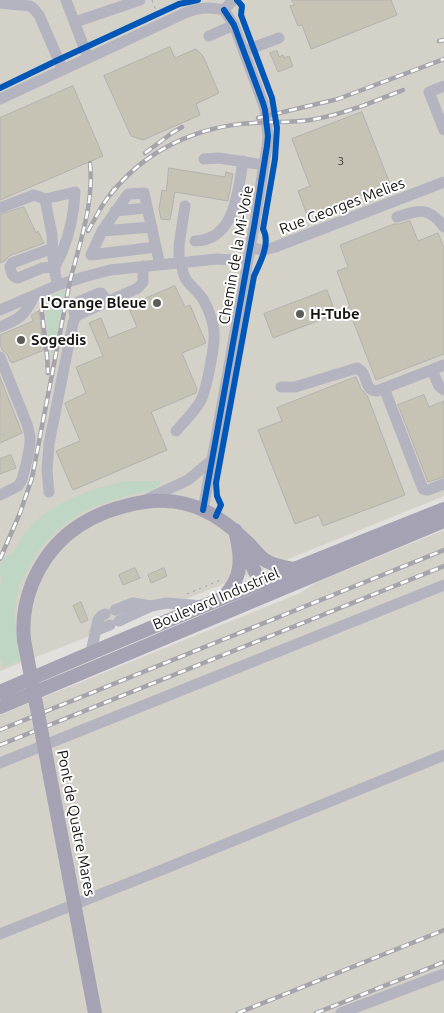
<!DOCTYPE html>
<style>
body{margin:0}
canvas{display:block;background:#e1e0dc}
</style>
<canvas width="444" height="1013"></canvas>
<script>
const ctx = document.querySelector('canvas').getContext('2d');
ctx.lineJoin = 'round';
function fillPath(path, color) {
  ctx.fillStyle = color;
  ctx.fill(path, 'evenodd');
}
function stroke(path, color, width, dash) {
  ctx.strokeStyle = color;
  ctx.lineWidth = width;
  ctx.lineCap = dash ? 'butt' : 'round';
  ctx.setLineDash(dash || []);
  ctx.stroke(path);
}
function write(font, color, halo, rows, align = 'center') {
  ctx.font = font + ' Ubuntu,sans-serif';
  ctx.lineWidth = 4;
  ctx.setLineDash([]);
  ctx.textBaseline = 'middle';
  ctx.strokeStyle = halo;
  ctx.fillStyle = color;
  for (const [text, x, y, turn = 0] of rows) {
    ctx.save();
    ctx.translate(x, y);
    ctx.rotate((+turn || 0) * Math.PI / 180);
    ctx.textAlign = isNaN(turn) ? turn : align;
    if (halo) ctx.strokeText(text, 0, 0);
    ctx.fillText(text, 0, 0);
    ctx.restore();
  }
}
fillPath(new Path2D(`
 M0 0H444V496L291 558 0 671Z
 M444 530V1013H0V715L300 593 317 582Z`), '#d4d1c8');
fillPath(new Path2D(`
 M66 290 51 362 44 298Z
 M125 481H161L159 485 154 489C132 495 109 500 88 509 55 525 23 563 16 599 12 619 18 641 22 660L3 667 0 659V587L2 577 0 575V567L5 556 11 555C16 548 20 539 26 532 49 502 89 490 125 481Z`), '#c0d6c4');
const building = new Path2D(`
 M292 0H391L397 15 311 49 302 25 298 26 290 6 294 5Z
 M170 47 175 58 196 49 203 56 219 93 196 104 200 115 143 140 131 136 104 76Z
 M277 51 279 57 283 55 284 58 289 56 293 66 278 72 270 53Z
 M73 86 103 156 0 200V118Z
 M362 112 390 184 307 215 298 191 310 186 292 139Z
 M169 168 225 177 226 172 233 174 228 201 175 192 170 220 161 219 159 209 162 190 166 191Z
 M24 207 36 233 38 231 44 243 9 256 5 261 0 263V215Z
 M410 221 418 241 438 233 444 248V354L376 380 348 308 350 307 337 271 348 267 340 245 394 224H399Z
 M175 286 185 307 190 305 206 343 182 353 197 389 196 393 151 412 167 450 73 490 56 451 80 441 65 404V403L86 393 76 367 103 356 89 323 101 318 109 338 137 327 128 306Z
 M327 290 336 314 273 338 264 314Z
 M39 311 44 350 12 363 11 361H10L7 354 2 350 0 344V335L33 321 31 316Z
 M0 377 22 433 0 443Z
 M356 377 361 389 367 395 405 495 323 526 319 515 295 524 258 430 282 421 277 408Z
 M424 395 429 407 444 401V477L428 482 398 405Z
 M11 455 16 468 0 474V459Z
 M135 568 140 578 123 585 119 575Z
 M164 568 167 576 151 583 148 575Z
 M81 602 88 620 81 623 73 606Z`);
fillPath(building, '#c6c2b4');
stroke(building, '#b3b2af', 1);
stroke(new Path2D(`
 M152 0 157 14
 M187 594 223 579`), '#a6a5ad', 1, [2.5, 4]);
stroke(new Path2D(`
 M66 0 88 58
 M0 3 30 6 34 9 39 15 63 70
 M224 10 233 0
 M75 22 140 0
 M209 36 234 25
 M244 51 279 38
 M444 86 429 92 444 130
 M0 99 185 13C200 7 209 7 224 10
 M204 159 219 158 264 165
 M75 192C74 213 70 233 62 252 60 257 57 262 55 267L53 258 52 235 45 199Z
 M0 208 34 195 45 199
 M115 211 147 208
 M397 217C419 210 428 206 444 227
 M102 231 152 227
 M195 241C235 240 238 191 243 161
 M156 247 91 255 102 231 128 194 144 193 160 265
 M53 248 12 263 10 267C11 272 12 277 18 278L42 268 55 267V274L58 285
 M250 248 264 250 275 247 444 182
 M179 263V245L185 206
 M0 310 58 285 84 277 110 270 217 259 247 261
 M75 318 74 312 75 304 78 302 99 293H101L108 302
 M0 327C19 319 25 316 34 296
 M0 357 27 424 30 436V444L27 460 22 480 18 486 0 495
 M432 370 439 386 444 390
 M281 387H295L357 368C370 374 362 390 377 391L444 365
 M384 388 423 489 428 490 444 484
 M176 431C184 422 194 412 200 402 206 393 215 345 214 334 214 324 209 310 204 301 195 285 182 285 182 263
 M49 492 47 470 49 444 73 323 75 318 78 315 138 288 143 282V266
 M143 501 188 480 212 460
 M203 510 255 221 267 146 268 136 265 110 263 103 234 25 224 10
 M115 610 133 603 151 606 167 603 203 606
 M119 621 151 606
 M95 631 110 625
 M91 652 98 620 101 616 105 614
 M0 763 444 585
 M0 934 164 869 444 755
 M341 1013 444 974`), '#b4b3c0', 11);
stroke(new Path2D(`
 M240 545 247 554 256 574 270 585
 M224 597C228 592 232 587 235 581 243 565 239 547 235 530
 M24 640C22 620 25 602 32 584 49 542 82 517 125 506 152 499 177 498 203 510 221 518 235 530 249 544 254 549 259 556 265 560 273 566 285 567 294 569
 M0 692C147 628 295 568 444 509
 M0 707 444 521`), '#a5a2b3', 14);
const rail = new Path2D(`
 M439 41 444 40
 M258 118 338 99 444 59
 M145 153 172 133 182 127
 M111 194C145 150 198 126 253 123 272 121 291 123 310 120 342 115 373 102 403 90
 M88 231 102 206 114 189
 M41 304 47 356 48 373
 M0 559 20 513 32 478 70 281C80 242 94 204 90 163
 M0 730 444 550
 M0 745 444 566
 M238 1013 444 930
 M316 1013 444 962`);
stroke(rail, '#a5a3ab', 4.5);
stroke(rail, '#fff', 2.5, [8]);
stroke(new Path2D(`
 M24 640 95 1013`), '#a5a2b3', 14);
stroke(new Path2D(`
 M0 88 58 60 179 4 198 0
 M203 510 255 221 267 146 268 136 265 110 263 103 234 25 224 10
 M216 516 221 505 217 496 216 483 254 276C260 263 271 243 263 229L275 159 277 128 272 98 241 15 242 6 237 0`), '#0057b8', 6);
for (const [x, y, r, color] of [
 [157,303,5,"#5d5c59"],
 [300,314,5,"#5d5c59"],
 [21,340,5,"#5d5c59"]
]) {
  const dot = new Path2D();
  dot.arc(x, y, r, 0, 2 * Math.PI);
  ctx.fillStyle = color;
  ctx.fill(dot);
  stroke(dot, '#fff', 2);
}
write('12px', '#42403b', null, [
 ["3",341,161]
]);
write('15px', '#161513', '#fff', [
 ["Rue Georges Melies",342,206,-21],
 ["Chemin de la Mi-Voie",236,255,-80],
 ["Boulevard Industriel",216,599,-23],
 ["Pont de Quatre Mares",76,823,79]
]);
write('bold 15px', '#161513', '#fff', [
 ["L'Orange Bleue",147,303,"right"],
 ["H-Tube",310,314],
 ["Sogedis",31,340]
], 'left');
</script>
